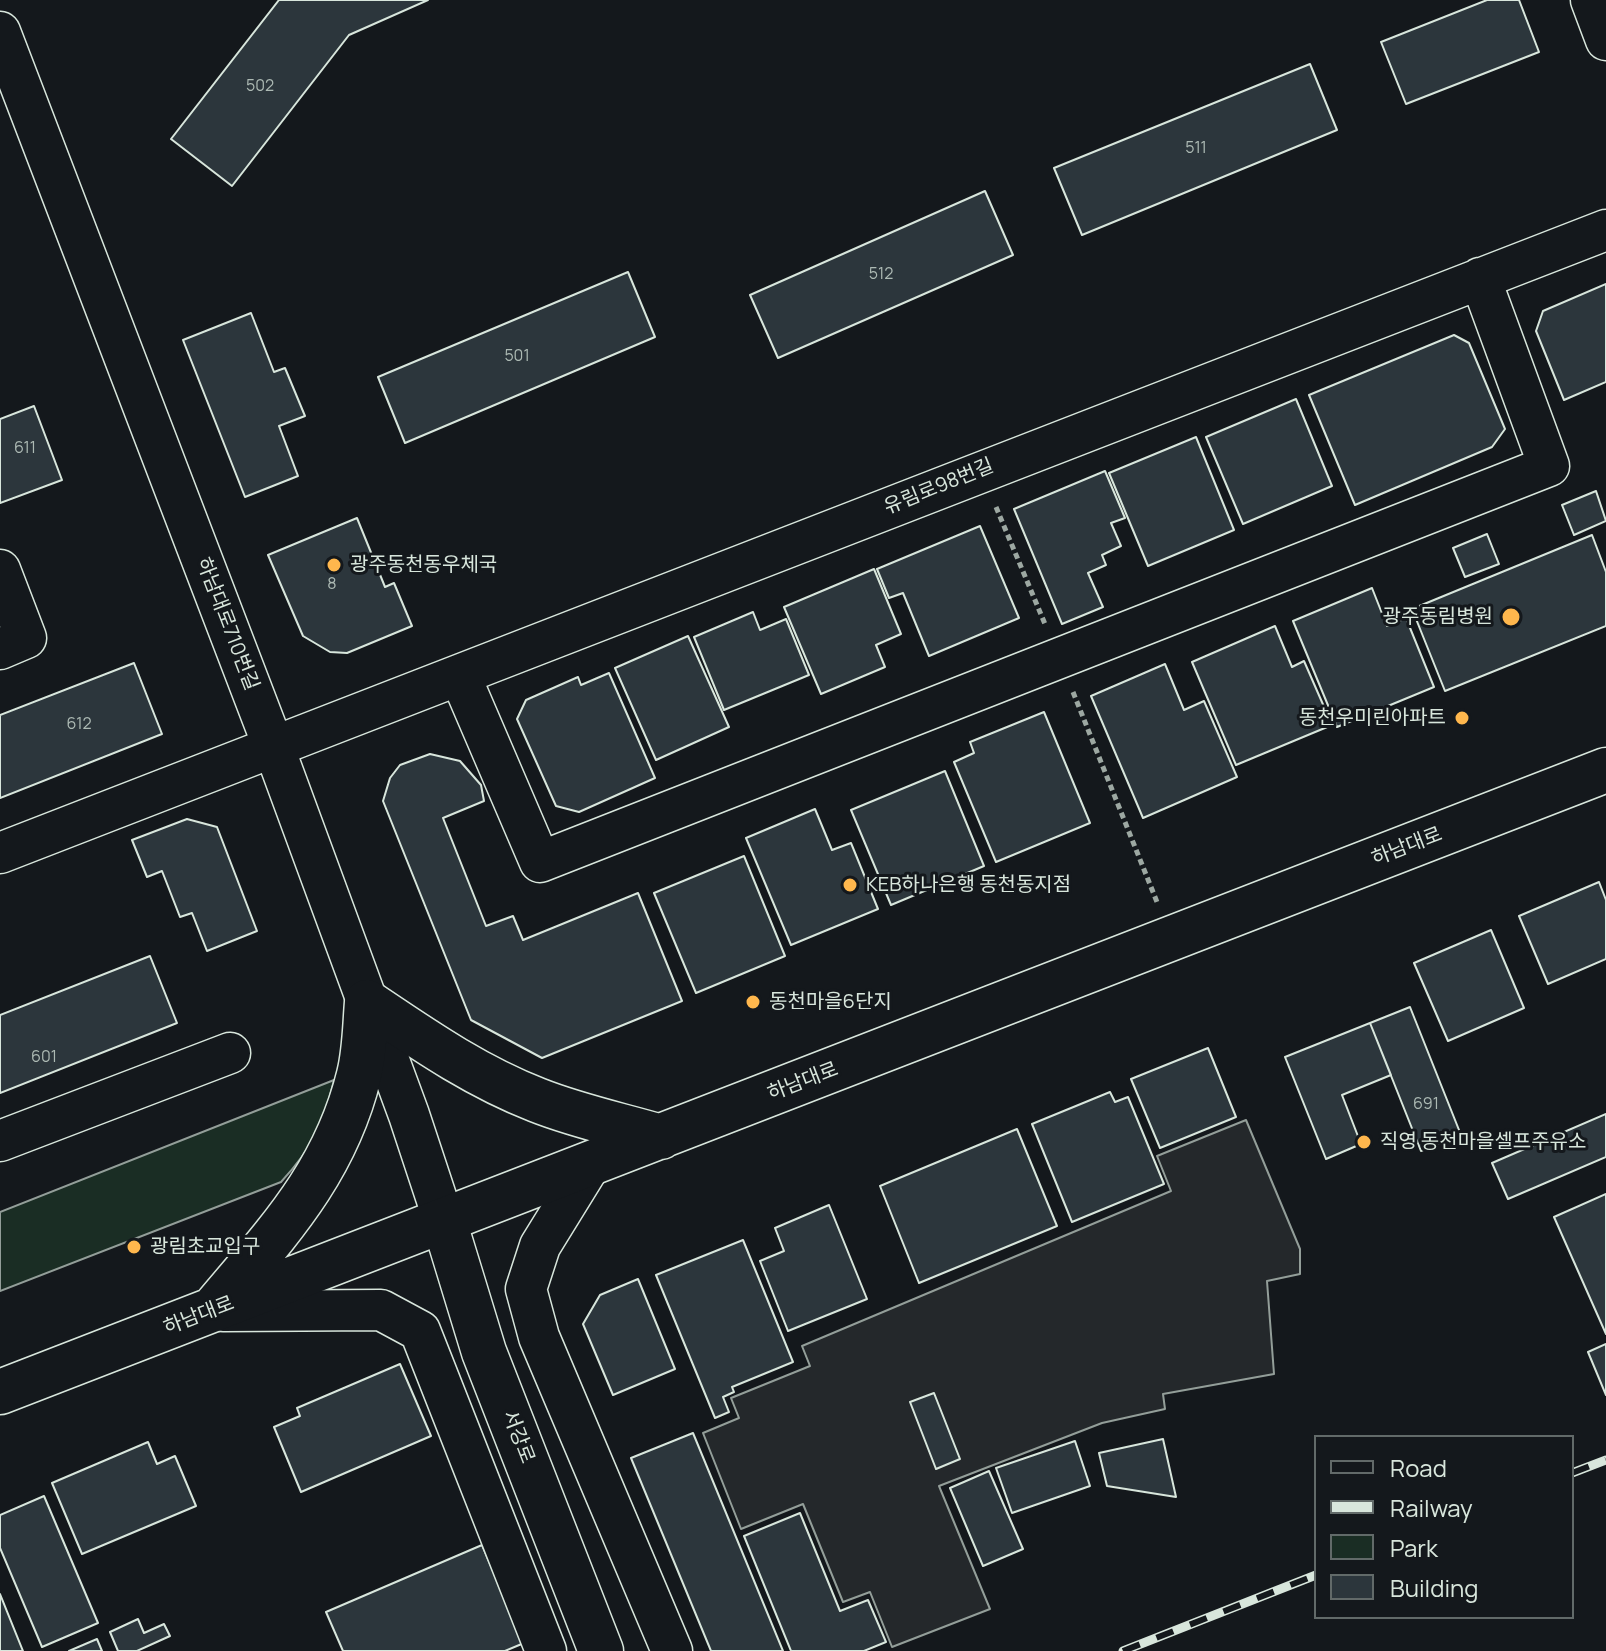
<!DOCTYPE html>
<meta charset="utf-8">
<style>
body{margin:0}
#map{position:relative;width:1606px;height:1651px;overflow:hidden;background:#14181c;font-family:Manrope,sans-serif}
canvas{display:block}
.legend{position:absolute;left:1314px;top:1435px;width:260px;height:184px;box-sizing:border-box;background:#14181c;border:2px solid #626a69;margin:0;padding:10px 14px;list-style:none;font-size:24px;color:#d8e6dc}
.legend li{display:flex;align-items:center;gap:16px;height:40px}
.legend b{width:40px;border:2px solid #626a69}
</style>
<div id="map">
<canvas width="1606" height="1651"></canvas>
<ul class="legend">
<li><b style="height:10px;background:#14181c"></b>Road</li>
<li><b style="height:10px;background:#d8e6dc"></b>Railway</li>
<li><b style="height:22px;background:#1a2d24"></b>Park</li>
<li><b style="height:22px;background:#2c363c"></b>Building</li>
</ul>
</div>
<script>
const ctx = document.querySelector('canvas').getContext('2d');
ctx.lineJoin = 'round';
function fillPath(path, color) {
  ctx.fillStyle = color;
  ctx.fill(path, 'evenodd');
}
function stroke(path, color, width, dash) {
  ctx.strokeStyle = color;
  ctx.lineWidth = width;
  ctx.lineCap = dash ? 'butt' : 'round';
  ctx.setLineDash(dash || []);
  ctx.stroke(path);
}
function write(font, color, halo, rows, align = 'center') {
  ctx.font = font + ' Manrope,"Noto Sans KR",sans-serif';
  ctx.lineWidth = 6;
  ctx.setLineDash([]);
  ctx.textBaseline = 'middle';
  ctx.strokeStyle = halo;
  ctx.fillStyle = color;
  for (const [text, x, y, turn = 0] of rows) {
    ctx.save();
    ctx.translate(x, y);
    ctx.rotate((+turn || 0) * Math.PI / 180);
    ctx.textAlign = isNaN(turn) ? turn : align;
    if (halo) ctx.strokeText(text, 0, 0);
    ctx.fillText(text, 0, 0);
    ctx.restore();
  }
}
const green = new Path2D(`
 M334 1080C323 1126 313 1147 281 1182L0 1291V1212Z`);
fillPath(green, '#1a2d24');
stroke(green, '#939e99', 2);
const parking = new Path2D(`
 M1246 1120 1300 1249V1274L1267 1281 1274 1374 1163 1394 1165 1409 1102 1423 939 1486 990 1609 892 1647 870 1592 843 1602 803 1504 741 1529 703 1433 739 1418 731 1398 810 1366 802 1346 1171 1191 1157 1156Z`);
fillPath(parking, '#24282b');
stroke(parking, '#939e99', 2);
const building = new Path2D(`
 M279 0H428L349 35 232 186 171 139Z
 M1487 0H1519L1539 52 1406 104 1381 42Z
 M1310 64 1337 130 1082 235 1054 168Z
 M985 191 1013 255 778 358 750 295Z
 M628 272 655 337 405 443 378 377Z
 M1606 284V382L1564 400 1536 331 1543 311Z
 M251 313 274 372 285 368 305 416 279 426 298 476 245 497 183 340Z
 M1454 335 1469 343 1505 429 1492 447 1355 505 1309 395Z
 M1296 399 1332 486 1243 524 1206 437Z
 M34 406 62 480 0 503V419Z
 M1196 437 1234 530 1148 566 1109 473Z
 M1105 471 1125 518 1111 523 1121 546 1102 555 1106 565 1088 573 1103 607 1062 624 1014 509Z
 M1596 491 1606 521 1574 535 1562 505Z
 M357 518 385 587 394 583 412 626 347 653 330 652 303 636 268 555Z
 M980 526 1019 618 929 656 903 593 889 598 877 569Z
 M1487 534 1499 564 1465 577 1453 548Z
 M1592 535 1606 572V626L1445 691 1412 609Z
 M874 569 901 634 876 645 885 667 821 694 784 607Z
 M1372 588 1387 626 1406 618 1434 687 1337 727 1293 621Z
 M753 612 760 630 786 619 809 675 724 710 694 637Z
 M1275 626 1292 667 1304 661 1332 725 1236 765 1192 662Z
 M688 636 729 727 656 760 615 668Z
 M134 663 162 734 0 798V715Z
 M1165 664 1184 710 1204 701 1237 777 1143 818 1091 696Z
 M609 673 655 778 579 812 556 806 517 719 526 700 578 677 581 685Z
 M1044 712 1090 823 996 862 954 762 974 753 970 742Z
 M430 754 460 761 481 785 484 801 443 818 486 926 513 916 523 940 638 893 682 1001 542 1058 471 1020 383 801 390 778 400 765Z
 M945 771 984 866 891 905 851 810Z
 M815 809 832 850 851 843 878 909 791 945 746 838Z
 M187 819 217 827 257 931 207 951 192 913 180 917 162 871 147 877 132 840Z
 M744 856 785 956 696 993 654 893Z
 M1599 882 1606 900V959L1548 984 1519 916Z
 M1491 930 1524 1008 1448 1041 1414 963Z
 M150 956 177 1023 0 1093V1015Z
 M1410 1007 1461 1135 1421 1151 1370 1023Z
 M1370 1023 1391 1075 1342 1095 1361 1144 1326 1159 1285 1057Z
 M1208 1048 1236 1117 1160 1148 1131 1079Z
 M1110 1092 1115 1102 1128 1097 1164 1184 1072 1222 1032 1124Z
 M1606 1114V1157L1508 1199 1492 1163Z
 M1017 1129 1057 1226 919 1283 880 1186Z
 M1606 1194V1334L1554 1217Z
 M829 1205 867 1299 788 1331 760 1261 784 1251 775 1228Z
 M743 1240 793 1362 732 1387 734 1392 723 1397 729 1412 715 1418 656 1275Z
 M638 1279 675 1369 613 1395 583 1324 600 1295Z
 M1606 1344V1395L1588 1352Z
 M400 1364 431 1436 301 1492 274 1427 300 1416 297 1408Z
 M934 1393 960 1459 936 1469 910 1402Z
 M693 1433 783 1651H711L631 1458Z
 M1163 1439 1176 1497 1107 1486 1099 1453Z
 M1075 1441 1090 1486 1012 1513 996 1468Z
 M148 1442 157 1464 175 1456 196 1506 82 1554 52 1483Z
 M989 1471 1023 1549 983 1566 950 1488Z
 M44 1496 98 1623 42 1647 0 1548V1515Z
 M800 1513 840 1611 868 1600 886 1642 864 1651H791L744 1536Z
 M482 1545 524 1643 505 1651H343L326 1612Z
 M0 1594 23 1651H0Z
 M138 1619 144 1633 164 1624 170 1636 137 1651H118L110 1632Z
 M97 1639 102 1651H69Z`);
fillPath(building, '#2c363c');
stroke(building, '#d8e6dc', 2);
const minor = new Path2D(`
 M1591 0 1606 40
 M0 32 274 748 409 1115 444 1221
 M0 570 26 638 0 649
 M461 678 540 862 1549 466 1480 278
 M0 853C536 648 1070 437 1606 230
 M0 1141 230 1053
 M590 1165 540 1246 526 1289 539 1337 672 1651
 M223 1311 381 1310 420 1331 546 1651`);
const major = new Path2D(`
 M444 1221 484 1352 601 1651
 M215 1307C277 1233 335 1173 359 1075 365 1052 365 1026 367 1002 422 1039 475 1076 537 1100 577 1116 620 1125 661 1137
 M0 1392 1606 770`);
stroke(minor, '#d8e6dc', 43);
stroke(major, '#d8e6dc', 47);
stroke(new Path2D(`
 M996 507 1045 624
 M1073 692 1157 902`), '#9da8a2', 5, [6, 4]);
stroke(minor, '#14181c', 40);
stroke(major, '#14181c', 44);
const rail = new Path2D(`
 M1572 1473 1606 1460
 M1123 1651 1316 1575`);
stroke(rail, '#d8e6dc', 9);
stroke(rail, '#14181c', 6, [18]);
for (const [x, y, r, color] of [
 [334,565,8,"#ffb74d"],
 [1511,617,10,"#ffb74d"],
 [1462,718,8,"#ffb74d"],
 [850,885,8,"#ffb74d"],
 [753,1002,8,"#ffb74d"],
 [1364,1142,8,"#ffb74d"],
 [134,1247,8,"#ffb74d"]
]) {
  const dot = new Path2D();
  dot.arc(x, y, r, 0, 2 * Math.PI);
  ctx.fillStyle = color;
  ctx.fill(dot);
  stroke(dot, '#14181c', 3);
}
write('16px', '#adbab4', null, [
 ["502",260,87],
 ["511",1196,149],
 ["512",881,275],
 ["501",517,357],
 ["611",25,449],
 ["8",332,585],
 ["612",79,725],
 ["601",44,1058],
 ["691",1426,1105]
]);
write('20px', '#d8e6dc', '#14181c', [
 ["유림로98번길",939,487,-22],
 ["하남대로710번길",227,624,69],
 ["하남대로",1407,847,-21],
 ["하남대로",803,1082,-21],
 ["하남대로",199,1316,-21],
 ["서강로",518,1437,69]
]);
write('20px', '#d8e6dc', '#14181c', [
 ["광주동천동우체국",350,565],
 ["광주동림병원",1493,617,"right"],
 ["동천우미린아파트",1446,718,"right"],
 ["KEB하나은행 동천동지점",866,885],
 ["동천마을6단지",769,1002],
 ["직영 동천마을셀프주유소",1380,1142],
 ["광림초교입구",150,1247]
], 'left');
</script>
